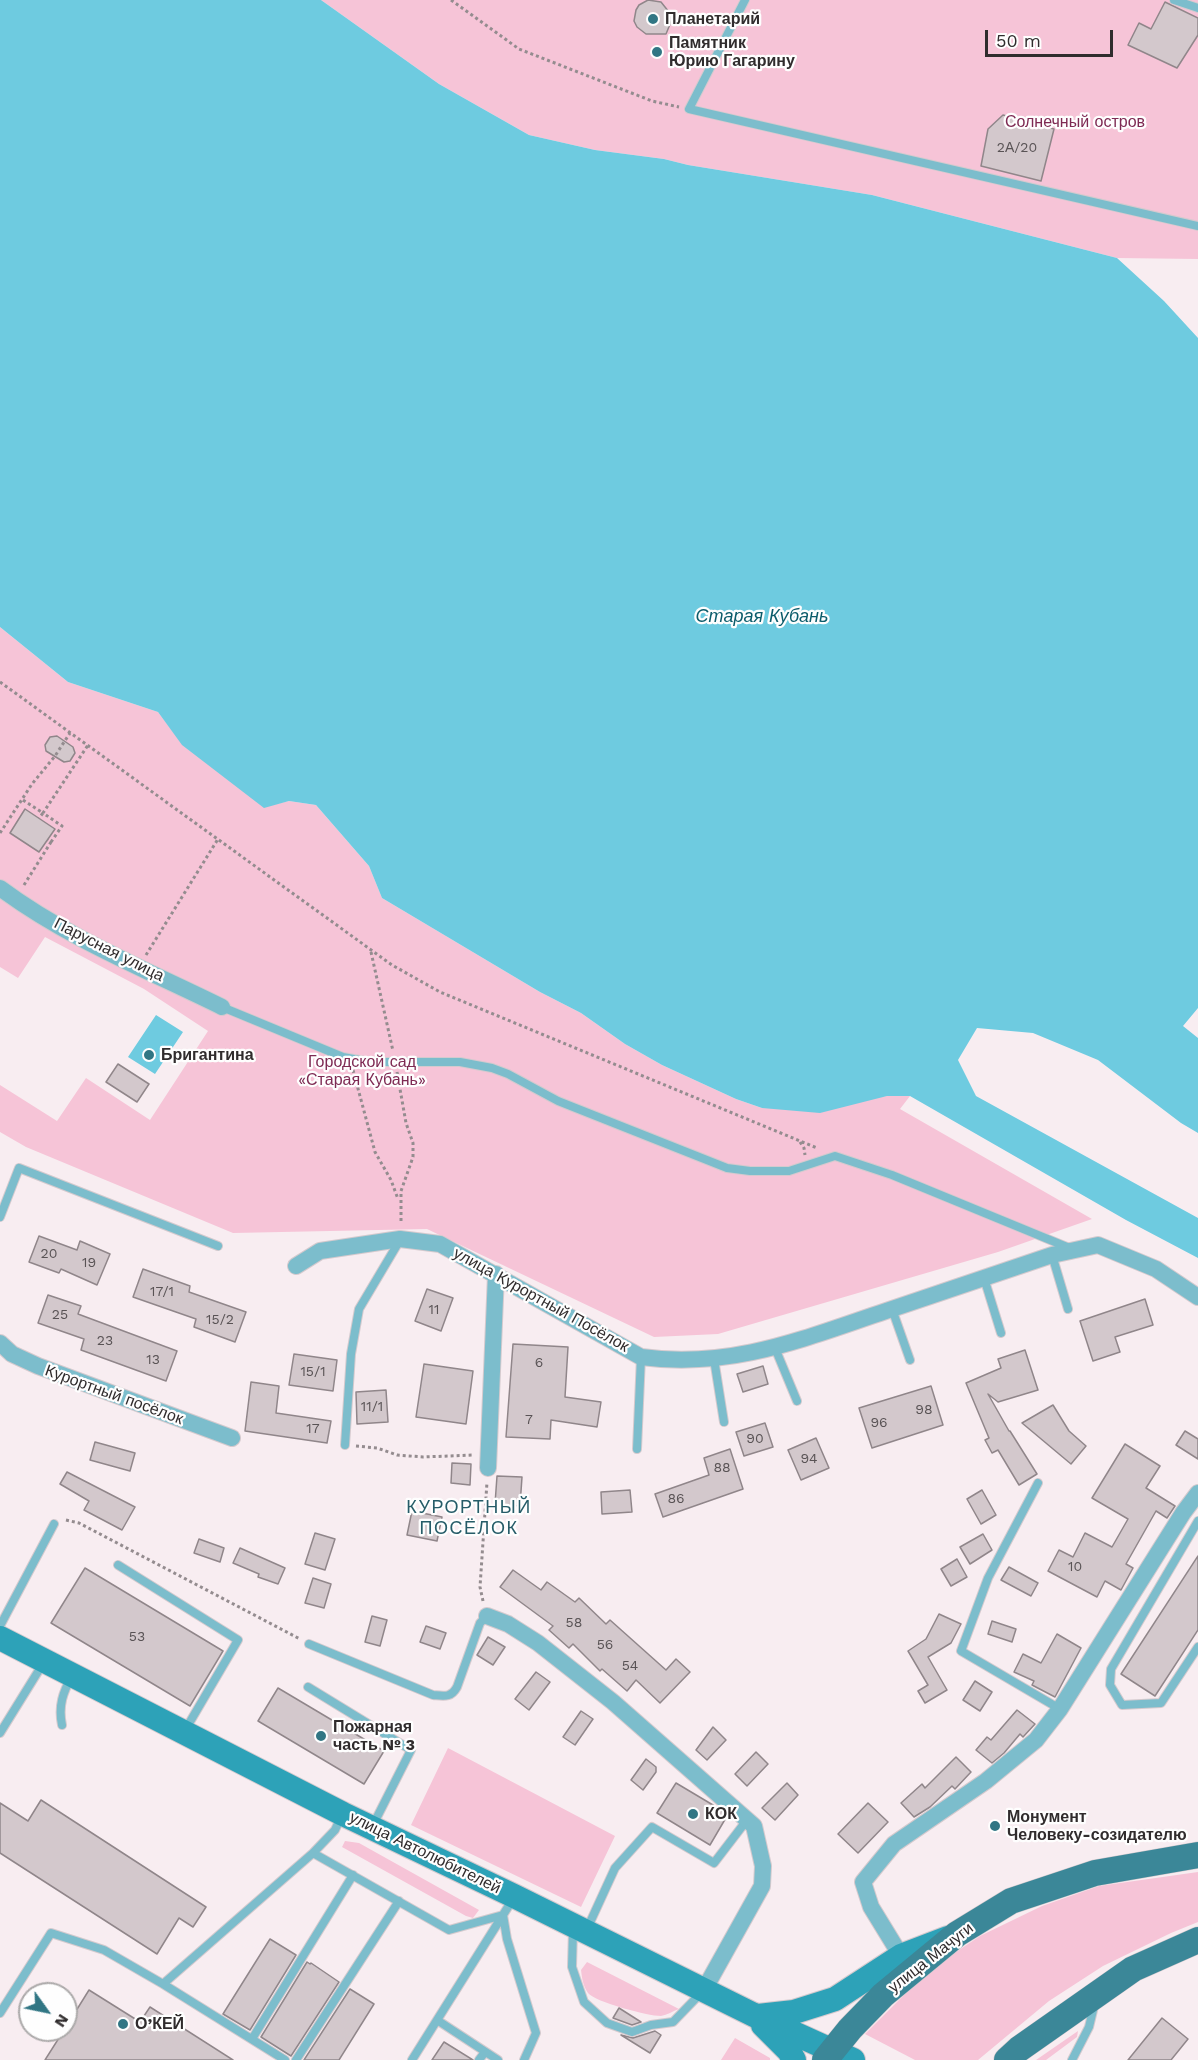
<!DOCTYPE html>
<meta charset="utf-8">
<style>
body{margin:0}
#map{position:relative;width:1198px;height:2060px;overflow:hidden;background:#f8edf1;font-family:"Work Sans",sans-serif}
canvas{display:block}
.north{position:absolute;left:18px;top:1982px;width:60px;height:60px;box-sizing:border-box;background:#fefefe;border:2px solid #acaaaa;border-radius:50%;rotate:123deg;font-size:16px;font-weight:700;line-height:24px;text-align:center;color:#302c2d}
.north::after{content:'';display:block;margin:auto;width:21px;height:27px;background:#317684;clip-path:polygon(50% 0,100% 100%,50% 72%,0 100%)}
.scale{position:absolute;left:985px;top:30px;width:128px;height:27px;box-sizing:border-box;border:3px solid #302c2d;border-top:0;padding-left:8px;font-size:18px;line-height:21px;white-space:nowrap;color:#302c2d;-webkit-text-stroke:4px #fefefe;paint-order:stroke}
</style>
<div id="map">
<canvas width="1198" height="2060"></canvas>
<div class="north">N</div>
<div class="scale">50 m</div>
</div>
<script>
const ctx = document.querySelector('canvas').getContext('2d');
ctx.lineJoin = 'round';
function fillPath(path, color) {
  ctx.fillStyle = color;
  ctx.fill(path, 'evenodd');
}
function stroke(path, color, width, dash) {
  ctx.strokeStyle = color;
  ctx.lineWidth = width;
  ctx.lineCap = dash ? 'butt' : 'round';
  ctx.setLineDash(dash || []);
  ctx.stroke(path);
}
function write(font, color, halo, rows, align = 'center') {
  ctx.font = font + ' "Work Sans",sans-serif';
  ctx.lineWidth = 4.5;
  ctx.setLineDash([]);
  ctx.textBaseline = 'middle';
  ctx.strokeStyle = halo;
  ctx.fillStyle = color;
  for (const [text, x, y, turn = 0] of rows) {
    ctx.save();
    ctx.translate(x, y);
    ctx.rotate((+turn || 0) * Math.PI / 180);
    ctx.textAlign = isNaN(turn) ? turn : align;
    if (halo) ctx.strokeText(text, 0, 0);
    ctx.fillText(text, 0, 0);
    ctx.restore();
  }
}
fillPath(new Path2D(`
 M321 0H1198V259L1117 258 872 195 688 165 664 159 595 150 529 135 439 84Z
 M0 627 68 682 158 712 183 745 264 807 289 801 316 805 369 866 382 898 540 992 581 1013 625 1044 662 1065 736 1099 762 1108 887 1096H910L900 1109 1092 1219 998 1252 718 1334 654 1337 427 1229 233 1233 26 1147 0 1132V1085L57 1121 86 1078 150 1120 208 1031 144 989 45 937 18 978 0 967Z
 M448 1748 615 1836 581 1907 411 1825Z
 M345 1841 359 1843 479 1910 473 1918 466 1916 342 1847Z
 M1198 1872V1922L1171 1933 1103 1966 1049 2001 978 2060H915L865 2034 907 1992 944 1960 980 1936 1042 1906 1099 1886Z
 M587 1962 679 2009C673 2011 667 2015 661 2016 648 2016 595 2002 588 1993 583 1986 582 1978 581 1970Z
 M1078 2031 1077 2037 1046 2060H1036Z
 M735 2038 770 2058V2060H721Z`), '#f6c4d7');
fillPath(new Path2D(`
 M0 0H321L439 84 529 135 595 150 664 159 688 165 872 195 1117 258 1164 301 1198 338V1008L1183 1026 1198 1038V1133L1181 1123 1098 1060 1033 1033 977 1028 958 1060 976 1096 1198 1218V1258L1126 1220 910 1096H887L820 1113 762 1108 736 1099 662 1065 625 1044 581 1013 540 992 382 898 369 866 316 805 289 801 264 808 182 745 158 712 68 682 0 627Z
 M156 1015 183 1032 155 1074 128 1057Z`), '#6ecbe0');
const building = new Path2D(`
 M648 0 661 2 673 17 666 34H646L637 27 634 21 636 10 639 5Z
 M1165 2 1198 18V35L1177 68 1128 45 1139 23 1151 29Z
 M1003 115 1054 129 1041 181 981 166 988 129Z
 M57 736 73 747 75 753 70 761 64 762 46 751 45 745 50 737Z
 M25 809 55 829 39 852 10 833Z
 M118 1064 149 1084 137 1102 106 1082Z
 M39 1236 77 1250 80 1241 110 1254 97 1285 61 1269 59 1273 29 1262Z
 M143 1269 190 1286 189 1292 246 1312 235 1342 194 1327 196 1319 133 1297Z
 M427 1289 453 1298 441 1331 415 1321Z
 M48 1295 81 1306 78 1314 177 1351 166 1381 81 1350 84 1339 38 1323Z
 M1145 1299 1153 1325 1115 1337 1120 1352 1093 1361 1080 1321Z
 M513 1344 568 1347 565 1397 601 1402 597 1427 551 1420 550 1439 506 1437Z
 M1025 1350 1038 1390 998 1402 988 1394 1009 1431H1010L1037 1474 1019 1485 998 1450 992 1453 985 1440 989 1438 966 1383 1001 1368 998 1359Z
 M294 1354 337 1360 333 1391 289 1385Z
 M424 1364 473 1371 466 1424 416 1417Z
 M763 1366 768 1384 743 1392 737 1374Z
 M251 1382 279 1386 276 1413 331 1421 327 1443 245 1431Z
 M931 1386 943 1425 872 1448 859 1408Z
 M386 1390 388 1422 357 1424 356 1392Z
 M1053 1405 1069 1431 1086 1446 1071 1464 1022 1423Z
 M765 1423 773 1447 744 1456 736 1432Z
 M1185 1431 1198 1439V1459L1176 1445Z
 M816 1438 829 1468 801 1480 788 1450Z
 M95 1442 135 1453 130 1471 90 1460Z
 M1125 1444 1160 1466 1146 1488 1175 1506 1167 1518 1156 1511 1126 1564 1133 1568 1121 1590 1105 1581 1097 1597 1048 1571 1059 1550 1073 1557 1085 1533 1112 1547 1128 1519 1092 1498Z
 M730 1449 743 1489 663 1517 655 1494 709 1475 704 1458Z
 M452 1463 471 1464 470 1485 451 1483Z
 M67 1472 135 1507 122 1530 84 1510 89 1501 60 1484Z
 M497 1476 522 1477 520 1506 495 1504Z
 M630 1490 632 1512 602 1514 601 1492Z
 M982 1490 996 1515 981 1524 967 1499Z
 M412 1511 442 1517 437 1541 407 1535Z
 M315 1533 335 1539 325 1570 305 1564Z
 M983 1534 992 1550 970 1564 960 1547Z
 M199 1539 224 1548 220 1562 194 1553Z
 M240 1548 285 1568 278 1584 258 1577 259 1574 233 1563Z
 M1198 1556V1630L1155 1696 1121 1674Z
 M957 1559 967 1577 951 1586 941 1569Z
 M1009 1567 1038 1583 1031 1596 1001 1580Z
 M85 1568 223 1651 190 1706 51 1623Z
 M513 1570 541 1590 547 1582 575 1602 579 1598 606 1624 610 1620 666 1670 676 1659 690 1672 660 1703 636 1680 627 1691 602 1669 600 1671 573 1644 569 1648 549 1630 553 1626 500 1587Z
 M313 1578 331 1584 324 1608 305 1603Z
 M939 1614 961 1624 951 1643 928 1657 947 1690 925 1703 918 1691 928 1685 908 1651 926 1639Z
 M372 1616 387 1620 380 1646 365 1642Z
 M992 1621 1016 1629 1012 1642 988 1634Z
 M426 1626 446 1633 440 1649 420 1642Z
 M1057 1634 1081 1648 1055 1697 1032 1685 1034 1681 1014 1672 1023 1654 1041 1663Z
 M488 1637 505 1647 493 1665 477 1655Z
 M536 1672 550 1682 529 1710 515 1699Z
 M975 1681 992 1692 980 1711 963 1700Z
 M278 1688 384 1751 364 1784 258 1721Z
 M1017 1710 1035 1724 1023 1737 1020 1734 1004 1753 992 1763 976 1750 987 1737 991 1740Z
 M581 1711 593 1719 575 1745 563 1737Z
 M713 1727 726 1740 707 1760 696 1750Z
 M756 1752 768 1764 747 1786 735 1774Z
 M956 1757 971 1772 955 1789 952 1786 930 1807 914 1817 901 1803 922 1784 925 1788Z
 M646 1759 656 1767V1772L643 1790 631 1780Z
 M676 1783 718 1808 727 1816 710 1845 657 1813Z
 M787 1783 798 1795 775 1820 762 1808Z
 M41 1800 206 1907 193 1927 179 1918 157 1954 0 1853V1803L28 1821Z
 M868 1803 888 1822 858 1853 838 1834Z
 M270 1939 296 1955 250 2030 223 2014Z
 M307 1962 310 1964 311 1963 339 1982 291 2056 261 2037Z
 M350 1989 374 2004 339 2060H304Z
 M89 1990 140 2022 150 2007 233 2060H45L64 2030H66V2027Z
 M619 2008 641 2022 632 2025 613 2018Z
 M1162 2018 1188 2039 1171 2060H1128Z
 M655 2031 661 2035 650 2053 621 2035 633 2038Z
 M444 2042 473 2060H432Z`);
fillPath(building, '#d3c8cc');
stroke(building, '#90868a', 1.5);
const lane = new Path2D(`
 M745 0 689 109 1198 226
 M1174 0 1198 8
 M222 1007 343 1057 370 1062H460L492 1068 508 1074 558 1101 727 1168 750 1171H789L835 1156 892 1175 1072 1249
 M0 1217 19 1168 218 1246
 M1052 1255 1068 1309
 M984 1278 1001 1333
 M892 1309 910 1360
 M775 1348 797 1401
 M714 1359 724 1422
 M345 1445 351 1354 359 1309 400 1240
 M637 1449 641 1357
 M1038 1483 988 1578 961 1651 1060 1709
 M1198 1521 1111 1669 1110 1685 1122 1705 1161 1703 1198 1647
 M118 1565 238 1640 184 1732
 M0 1626 54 1524
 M309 1644 433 1695C444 1696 451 1698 457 1687L480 1623 487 1616
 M308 1687 411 1750 372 1827
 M62 1725C58 1706 63 1692 72 1676
 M0 1733 44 1662
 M313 1853 449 1930 503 1915
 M503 1915 507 1939 536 2033 524 2060
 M573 1929 572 1967 584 2002 607 2023 632 2032 651 2025 673 2022 703 1991
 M587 1929 615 1868 652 1827 714 1863 747 1820
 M163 1984 285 2060
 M0 2013 51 1933 104 1950 163 1984 313 1853 335 1830 341 1817
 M437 2020 498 2060
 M252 2039 353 1875
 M296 2060 399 1901
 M412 2060 513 1899
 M479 2060 485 2052
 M1072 2060 1089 2027 1095 2002`);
const street = new Path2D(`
 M0 888C67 938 147 970 222 1007
 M296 1266 320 1251 400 1239 440 1244 641 1357C732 1369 802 1339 886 1311 941 1292 997 1274 1052 1255L1098 1245 1156 1269 1198 1297
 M0 1343 12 1354 38 1366 232 1438
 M488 1468 496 1274
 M487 1616 508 1624 538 1643 613 1702 754 1826 763 1866 762 1886 704 1990
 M901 1956 871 1907 863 1882 894 1844 986 1781 1036 1740 1060 1709 1183 1513 1198 1493`);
const secondary = new Path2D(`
 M0 1638 343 1814 514 1896 756 2016 853 2060
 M758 2016 794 2012 835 1999 901 1956 948 1938
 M763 2025 789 2051 794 2060`);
const primary = new Path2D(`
 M825 2060 850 2029 883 1995 957 1934 1011 1901 1095 1873 1198 1855
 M1007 2060 1019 2049 1133 1969 1198 1940`);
stroke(lane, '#d4cace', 10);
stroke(street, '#d4cace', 18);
stroke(secondary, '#d4cace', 26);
stroke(primary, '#d4cace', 27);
stroke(new Path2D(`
 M451 0 519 49 652 101 679 107
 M0 682 392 965 440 992 817 1148
 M23 800 43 813 39 818
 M0 833 32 784 55 756 70 733
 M51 842 62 826 43 813 88 745
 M24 885 51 842 48 840
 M371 952 393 1051
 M146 955 218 839
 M353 1070 375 1152 391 1180 398 1199
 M397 1072 406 1123 413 1143V1157L401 1191V1223
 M800 1142 804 1148 805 1155
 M356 1446 377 1448 397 1455 423 1457 474 1455
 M66 1520 79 1523 300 1639
 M483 1601 480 1587 487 1482`), '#948c8f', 3, [3, 3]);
stroke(lane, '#7cbdcc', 8);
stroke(street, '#7cbdcc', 16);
stroke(secondary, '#2da2b8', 24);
stroke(primary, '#3b8798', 26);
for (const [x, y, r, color] of [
 [653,19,6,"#317684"],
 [657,52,6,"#317684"],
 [149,1055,6,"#317684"],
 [321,1736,6,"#317684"],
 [693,1814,6,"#317684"],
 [995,1826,6,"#317684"],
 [123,2024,6,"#317684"]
]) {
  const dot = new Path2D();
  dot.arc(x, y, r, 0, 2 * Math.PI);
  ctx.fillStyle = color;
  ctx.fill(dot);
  stroke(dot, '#fefefe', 2);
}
write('14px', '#595355', null, [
 ["2А/20",1017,148],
 ["20",49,1254],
 ["19",89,1263],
 ["17/1",162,1292],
 ["11",434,1310],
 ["25",60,1315],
 ["15/2",220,1320],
 ["23",105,1341],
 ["13",153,1360],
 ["6",539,1363],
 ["15/1",313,1372],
 ["11/1",372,1407],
 ["98",924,1410],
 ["7",529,1420],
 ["96",879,1423],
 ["17",313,1429],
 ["90",755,1439],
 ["94",809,1459],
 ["88",722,1468],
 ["86",676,1499],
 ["10",1075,1567],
 ["58",574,1623],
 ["53",137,1637],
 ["56",605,1645],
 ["54",630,1666]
]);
write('bold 16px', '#302c2d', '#fefefe', [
 ["Планетарий",665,19],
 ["Памятник",669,43],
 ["Юрию Гагарину",669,61],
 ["Бригантина",161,1055],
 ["Пожарная",333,1727],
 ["часть № 3",333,1745],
 ["КОК",705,1814],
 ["Монумент",1007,1817],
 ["Человеку-созидателю",1007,1835],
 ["О’КЕЙ",135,2024]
], 'left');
write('16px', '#7e2a53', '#fefefe', [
 ["Солнечный остров",1075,122],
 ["Городской сад",362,1062],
 ["«Старая Кубань»",362,1080]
]);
write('16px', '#302c2d', '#fefefe', [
 ["Парусная улица",109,950,27],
 ["улица Курортный Посёлок",541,1300,29],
 ["Курортный посёлок",114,1395,20],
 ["улица Автолюбителей",425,1853,26],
 ["улица Мачуги",931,1958,-38]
]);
write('italic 18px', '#0b5c6b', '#fefefe', [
 ["Старая Кубань",762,617]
]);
ctx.letterSpacing = '1.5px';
write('18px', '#265c68', '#fefefe', [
 ["КУРОРТНЫЙ",469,1508],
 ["ПОСЁЛОК",469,1529]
]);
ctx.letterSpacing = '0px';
</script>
